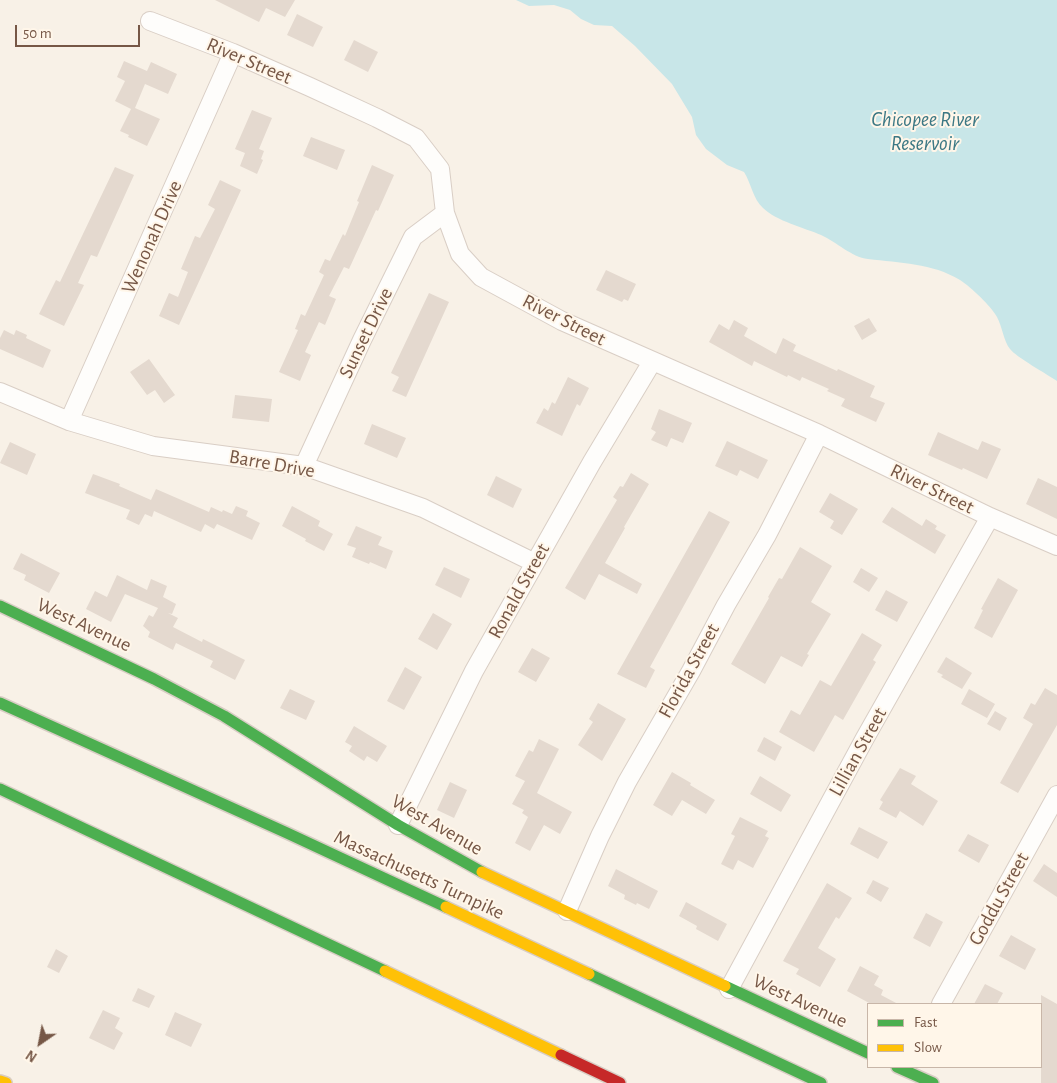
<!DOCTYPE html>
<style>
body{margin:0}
#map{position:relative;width:1057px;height:1083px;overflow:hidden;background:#f8f1e7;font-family:"Alegreya Sans",sans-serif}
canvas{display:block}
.legend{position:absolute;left:867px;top:1003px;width:175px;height:65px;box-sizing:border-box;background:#fff6e9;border:1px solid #c8b6a8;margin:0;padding:6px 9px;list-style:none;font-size:15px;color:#765746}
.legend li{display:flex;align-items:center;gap:10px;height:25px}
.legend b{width:25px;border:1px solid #c8b6a8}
.north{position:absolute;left:15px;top:1018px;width:50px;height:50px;-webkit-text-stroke:4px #fff6e9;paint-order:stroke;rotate:213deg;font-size:14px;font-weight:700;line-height:20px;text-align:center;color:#765746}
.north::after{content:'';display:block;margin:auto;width:18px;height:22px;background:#765746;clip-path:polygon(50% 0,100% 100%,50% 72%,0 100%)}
.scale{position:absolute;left:15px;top:25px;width:125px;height:22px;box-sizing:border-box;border:2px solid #765746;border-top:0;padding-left:6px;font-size:15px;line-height:18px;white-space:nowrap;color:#765746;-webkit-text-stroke:4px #fff6e9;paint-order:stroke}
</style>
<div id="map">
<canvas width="1057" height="1083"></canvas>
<ul class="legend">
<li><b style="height:6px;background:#4caf50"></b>Fast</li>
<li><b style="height:6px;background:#ffc107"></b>Slow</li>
</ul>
<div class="north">N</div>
<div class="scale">50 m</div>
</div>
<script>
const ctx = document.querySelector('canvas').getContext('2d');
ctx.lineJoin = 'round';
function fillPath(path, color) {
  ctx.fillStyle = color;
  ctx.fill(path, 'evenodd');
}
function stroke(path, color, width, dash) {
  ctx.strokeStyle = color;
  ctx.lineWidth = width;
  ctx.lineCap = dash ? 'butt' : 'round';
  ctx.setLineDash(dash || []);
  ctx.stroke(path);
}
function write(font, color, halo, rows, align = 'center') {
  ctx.font = font + ' "Alegreya Sans",sans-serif';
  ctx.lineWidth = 4;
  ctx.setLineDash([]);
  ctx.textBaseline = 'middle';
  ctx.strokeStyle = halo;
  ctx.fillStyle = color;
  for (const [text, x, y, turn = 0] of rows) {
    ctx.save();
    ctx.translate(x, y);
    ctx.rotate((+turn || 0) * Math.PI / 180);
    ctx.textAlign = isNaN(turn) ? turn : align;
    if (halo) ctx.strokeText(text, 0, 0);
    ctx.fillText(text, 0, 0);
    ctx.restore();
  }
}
fillPath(new Path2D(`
 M516 0H1057V381C1047 374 1016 357 1010 349 1004 342 1002 326 997 317 991 306 971 287 960 280 932 263 900 263 868 259 851 257 837 242 821 235 805 228 776 221 763 208 753 199 751 183 744 172L727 165 706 149 696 135 692 117 672 84 635 46 612 26 594 25 581 19 570 10 554 5 529 6Z`), '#c8e6e8');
fillPath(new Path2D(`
 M215 0H295L285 17 266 8 259 22Z
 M297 14 323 27 313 47 287 35Z
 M354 40 378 52 368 72 344 60Z
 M124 61 147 71 151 62 177 74 168 94 145 84 135 108 160 119 147 146 128 137 129 135 120 131 131 109 115 101 125 81 117 77Z
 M252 110 272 118 259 149 264 151 261 159 263 160 257 174 240 166 245 153 235 149Z
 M311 137 345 150 337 170 303 156Z
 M372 165 394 175 378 211 376 210 349 269 344 267 329 296 336 299 325 325 319 322 305 352 311 355 300 381 279 372 298 330 295 329 301 314 305 316 324 275 319 272 325 259 330 261 343 234 345 236 359 202 357 201Z
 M115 167 134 175 97 257 91 255 78 283 84 285 64 326 39 314 56 280 60 282Z
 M220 180 241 190 179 325 159 316 169 293 178 297 188 272 181 269 195 236 200 238 215 209 208 205Z
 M606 270 636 284 628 301 624 299 622 302 596 290Z
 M429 293 449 302 406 397 392 391 399 377 391 373Z
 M869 318 877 331 862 340 854 326Z
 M734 320 748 328 744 336 776 354 783 338 796 345 793 351 837 371 838 369 875 386 870 397 885 403 876 422 841 406 845 399 827 391 829 389 802 377 800 381 788 375 787 377 754 361 752 366 709 342 719 324 729 330Z
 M4 330 14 335 16 330 27 335 26 338 51 350 43 368 0 349V338Z
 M149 359 175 395 164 403 155 390 147 395 130 372Z
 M568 377 589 388 580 406 577 404 562 436 536 423 544 408 548 411 552 402 555 404Z
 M235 395 272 399 269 422 232 418Z
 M659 409 692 423 683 443 671 438 667 447 651 440 656 432 651 429Z
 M372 424 406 438 397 458 364 444Z
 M938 432 978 450 982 441 1001 449 987 479 963 468 962 470 928 455Z
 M727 441 768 460 758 479 740 470 737 476 715 466Z
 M10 442 36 454 27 475 0 463Z
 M631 473 649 484 624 527 625 528 605 563 642 584 637 594 599 574 585 600 565 588 617 500 613 497 620 486 623 487Z
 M93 474 120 484 119 486 151 500 156 489 209 512 211 507 222 512 223 510 232 514 236 506 248 511 246 516 260 523 252 540 217 524 214 529 205 524 201 532 154 511 152 517 145 514 139 525 126 519 130 510 85 493Z
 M496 476 522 489 513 508 487 495Z
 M1038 478 1057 487V519L1026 504Z
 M830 493 858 509 842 535 830 528 834 521 819 512Z
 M292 506 320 521 318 526 333 534 324 551 305 541 306 539 282 526Z
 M892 507 922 526 926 519 937 526 935 529 946 535 935 554 882 522Z
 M709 511 730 522 650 667 655 670 646 688 617 674Z
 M356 526 382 537 378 545 393 551 386 569 370 562 369 564 352 557 356 548 347 545Z
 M800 547 832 566 811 602 831 614 807 654 809 655 802 667 781 656 765 684 731 664 769 598 768 597 779 578 782 579Z
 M21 553 60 573 49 593 24 580 26 575 13 569Z
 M444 567 470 579 461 598 435 585Z
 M861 568 878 578 869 592 853 582Z
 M117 575 147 590 151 579 167 586 163 597 176 604 172 614 168 613 178 618 173 627 202 642 203 639 245 660 235 680 210 667 213 661 176 643 173 650 148 637 150 632 143 626 149 615 153 617 158 608 125 594 111 622 86 609 95 591 107 597Z
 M998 578 1018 590 992 638 974 628 983 610 981 609Z
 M886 590 908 602 897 622 875 610Z
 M433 613 452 624 437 650 418 639Z
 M862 633 882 645 873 660 876 662 843 720 835 715 814 752 779 732 791 710 800 715 820 680 831 686Z
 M532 648 550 658 536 682 518 672Z
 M946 657 972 673 962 689 941 677 943 675 937 672Z
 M405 667 422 677 404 710 387 701Z
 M1045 688 1057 695V725L1018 793 1000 783 1033 724 1023 718 1031 703 1035 705Z
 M290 689 315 701 306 720 280 708Z
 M969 689 995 704 987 718 961 704Z
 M598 703 626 719 602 761 578 745 593 722 589 719Z
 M995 711 1007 718 1000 731 987 724Z
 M354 726 387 746 377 762 367 756 364 761 349 751 352 746 345 742Z
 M764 737 782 747 775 761 757 751Z
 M539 739 559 749 537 793 572 812 560 834 544 825 530 851 515 843 528 817 522 813 524 810 512 804 525 781 515 776 529 750 533 752Z
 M900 768 916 776 911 784 938 801 923 826 900 811 896 818 879 809 883 802 880 800Z
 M672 772 691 783 690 785 715 800 706 814 682 800 672 816 653 805Z
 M760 776 791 795 781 812 750 794Z
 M450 782 467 790 454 818 437 810Z
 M740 817 768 831 765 836 769 838 753 868 738 860 733 870 721 864 735 836 731 834Z
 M859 827 888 842 878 859 850 844Z
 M968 834 989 845 979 863 958 851Z
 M1044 864 1057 873V897L1033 881Z
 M616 869 658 891 649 909 637 903 636 905 624 899 625 895 608 886Z
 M873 880 889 888 881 902 866 893Z
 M827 883 852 898 839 919 836 917 818 948 836 959 820 987 796 974 799 969 783 961Z
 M686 902 727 924 718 941 696 929 697 926 679 916Z
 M926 913 943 922 930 947 913 938Z
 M1011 935 1036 949 1025 970 999 956Z
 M56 949 68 956 59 973 47 967Z
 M860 966 879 976 874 985 883 990 881 995 898 1004H871L847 991Z
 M985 984 1003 993 997 1004H974Z
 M138 988 155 996 149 1008 132 1001Z
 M1041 995 1057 1004V1083H1041Z
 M103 1010 120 1018 115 1028 123 1033 114 1050 89 1038Z
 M175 1012 202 1024 191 1047 165 1035Z`), '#e4d9cf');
const street = new Path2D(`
 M150 21 233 53 310 87 377 118 416 138 440 169 445 213 460 254 481 277 562 321 819 434 990 517 1057 546
 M0 392 69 421 153 446 304 466 423 508 535 563
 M69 421 233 53
 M304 466 362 340 413 237 445 213
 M398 825 474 671 592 462 652 362
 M567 911 600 836 627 782 691 671 726 605 767 535 819 434
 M729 989 865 738 990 517
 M941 1004 1057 795`);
const fast = new Path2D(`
 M0 606 154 679 224 716 398 825 482 872
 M0 703 287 833 446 907
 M0 789 385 971
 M589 974 821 1083
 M725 986 868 1053
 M897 1067 933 1083`);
const slow = new Path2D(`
 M482 872 725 986
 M446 907 589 974
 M385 971 561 1055
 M0 1081 6 1083`);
const jam = new Path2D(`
 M561 1055 620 1083`);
stroke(street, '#d9cec5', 20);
stroke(fast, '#d8cdc4', 14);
stroke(slow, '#d8cdc4', 14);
stroke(jam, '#d8cdc4', 14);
stroke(street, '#fefdfb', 18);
stroke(fast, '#4caf50', 11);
stroke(slow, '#ffc107', 11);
stroke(jam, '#c62828', 11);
write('20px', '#765746', '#fff6e9', [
 ["River Street",249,61,23],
 ["Wenonah Drive",152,237,-66],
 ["River Street",564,320,27],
 ["Sunset Drive",366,333,-64],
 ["Barre Drive",272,464,10],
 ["River Street",932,489,26],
 ["Ronald Street",519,591,-61],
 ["West Avenue",84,625,25],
 ["Florida Street",689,671,-61],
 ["Lillian Street",858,752,-61],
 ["West Avenue",437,825,30],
 ["Massachusetts Turnpike",419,875,25],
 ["Goddu Street",999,899,-61],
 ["West Avenue",800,1001,25]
]);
write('italic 21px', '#3c7884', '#fff6e9', [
 ["Chicopee River",925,120],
 ["Reservoir",925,144]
]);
</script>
